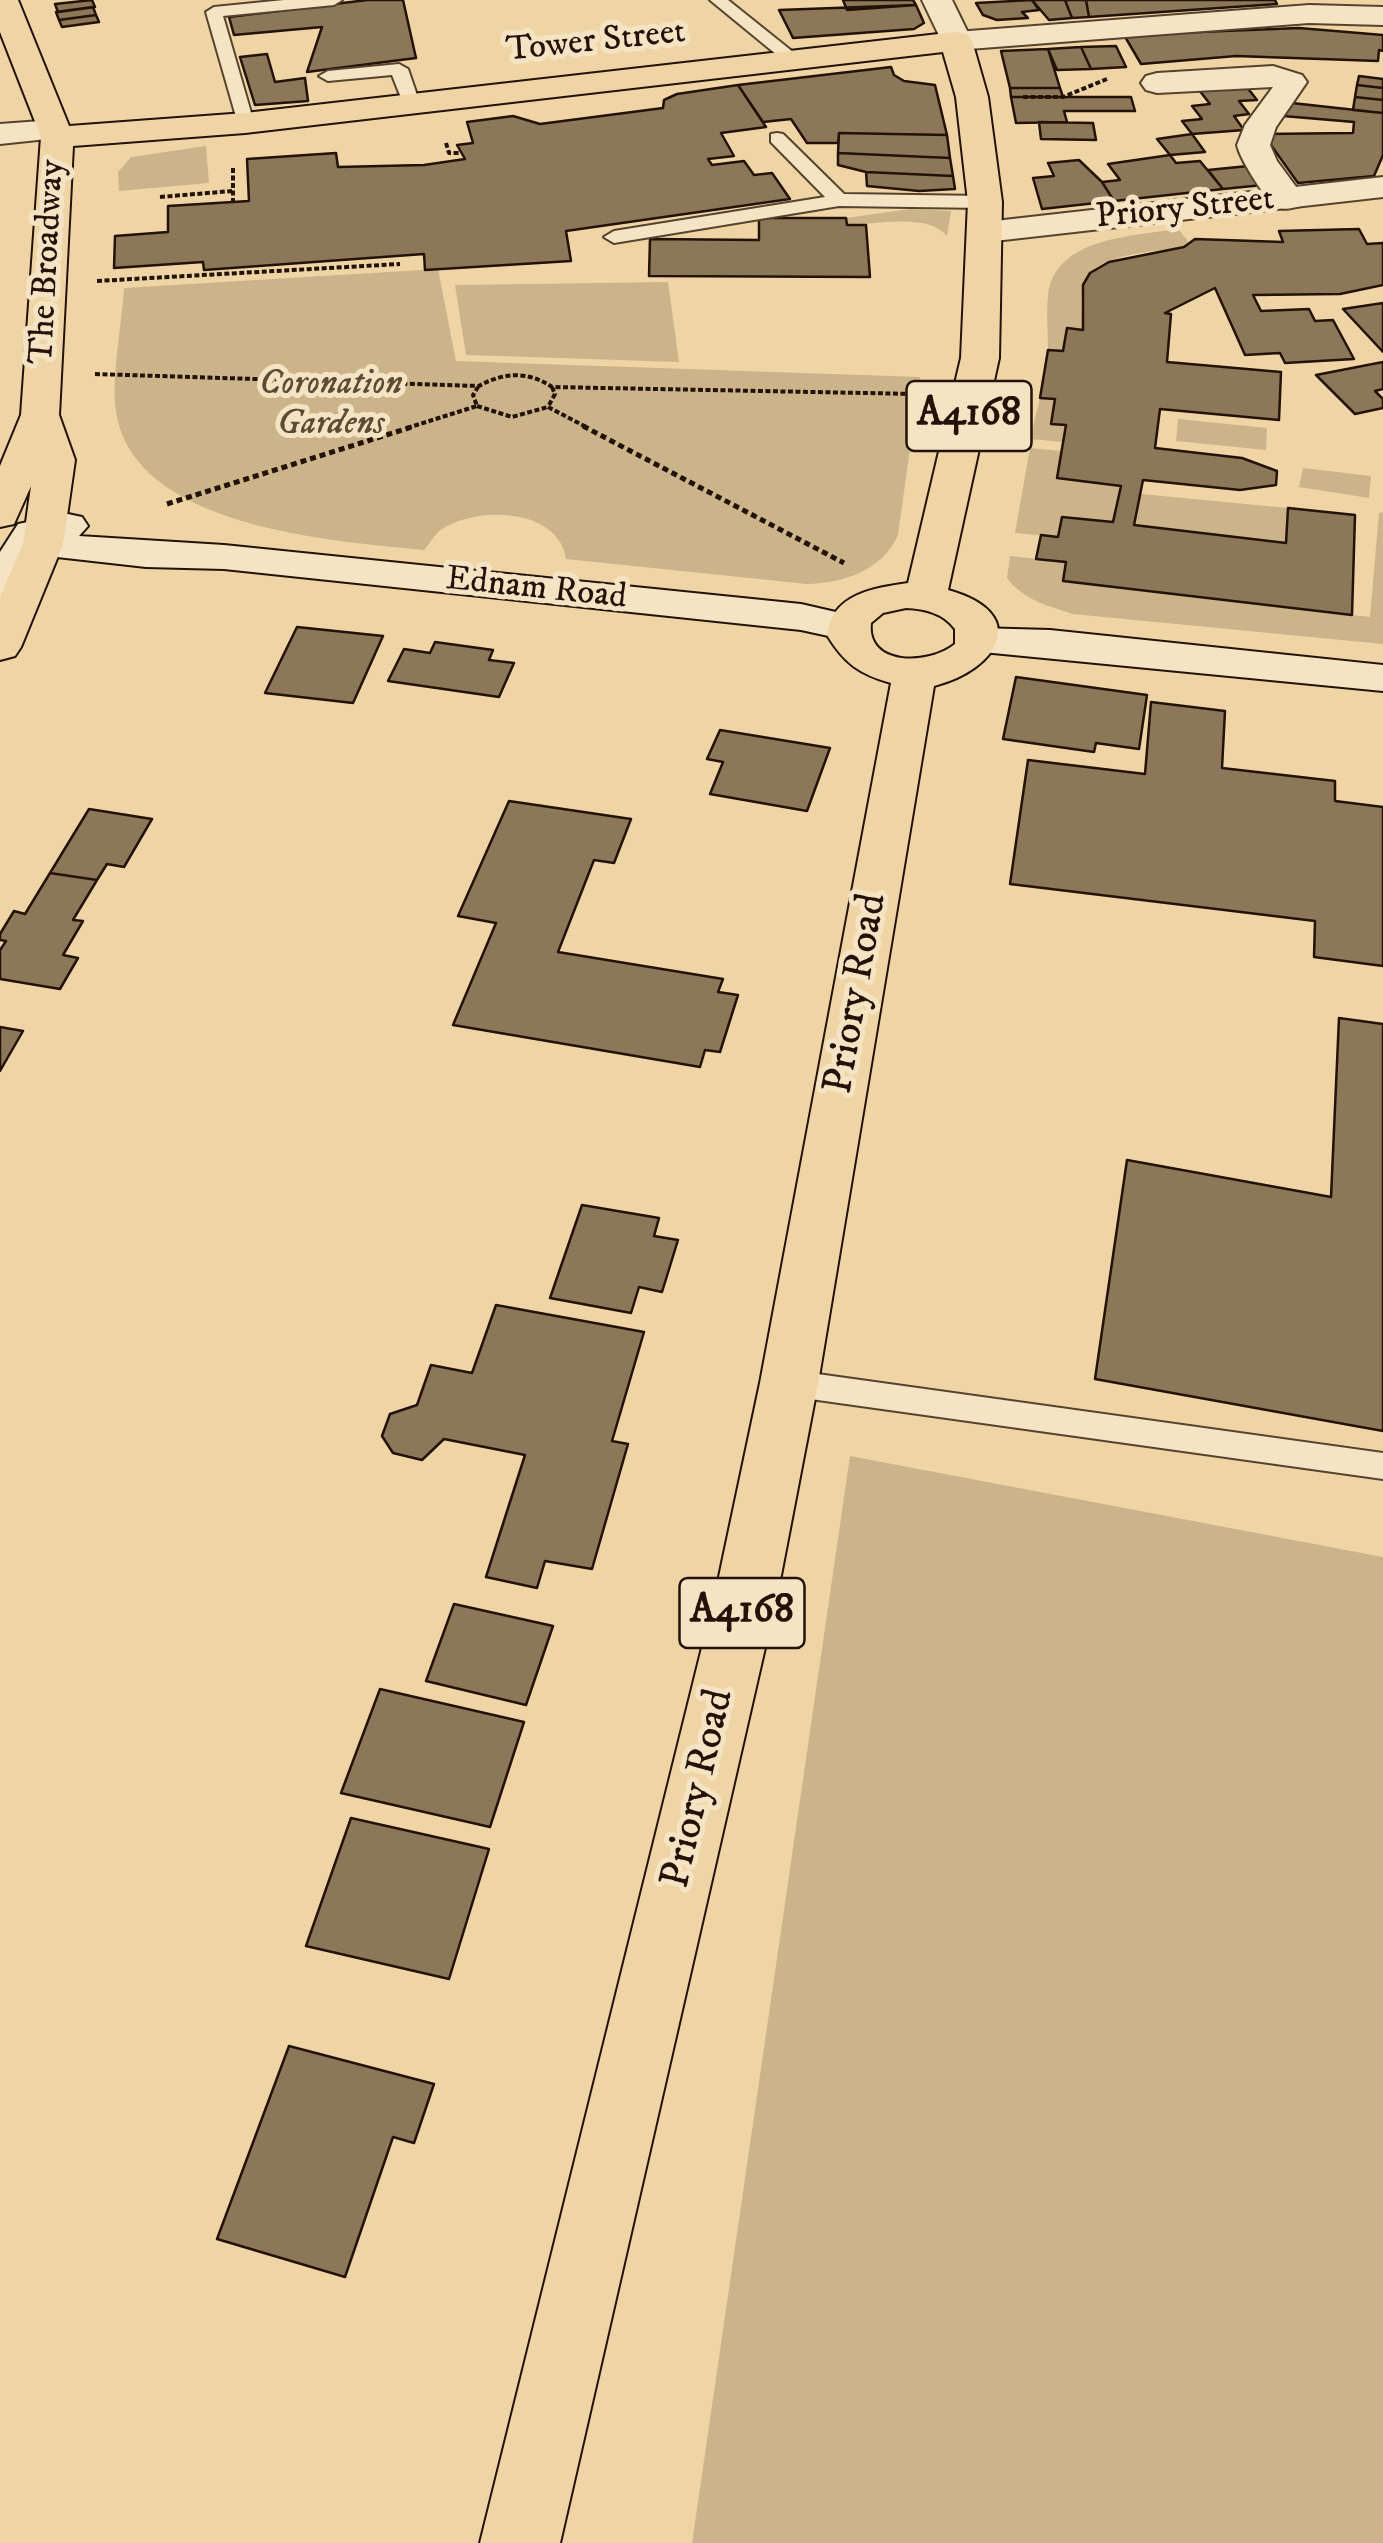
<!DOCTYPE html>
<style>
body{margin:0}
canvas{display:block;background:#efd5a5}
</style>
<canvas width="1383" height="2543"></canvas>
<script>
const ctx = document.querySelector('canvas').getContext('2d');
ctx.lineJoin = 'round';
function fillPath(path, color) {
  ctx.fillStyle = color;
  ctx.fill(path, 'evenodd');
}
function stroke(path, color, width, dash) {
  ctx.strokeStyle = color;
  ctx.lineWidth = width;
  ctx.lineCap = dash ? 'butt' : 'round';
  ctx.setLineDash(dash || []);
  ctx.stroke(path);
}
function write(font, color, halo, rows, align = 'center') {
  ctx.font = font + ' "IM FELL DW Pica",serif';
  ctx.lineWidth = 10;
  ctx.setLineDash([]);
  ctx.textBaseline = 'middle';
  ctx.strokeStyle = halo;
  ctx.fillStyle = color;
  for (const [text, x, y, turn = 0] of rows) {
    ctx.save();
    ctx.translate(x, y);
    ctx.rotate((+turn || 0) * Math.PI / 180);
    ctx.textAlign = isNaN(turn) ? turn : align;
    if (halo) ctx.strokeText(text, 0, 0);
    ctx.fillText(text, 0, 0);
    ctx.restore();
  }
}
fillPath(new Path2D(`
 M206 146 209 183 119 191 118 172 131 157Z
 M910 209 951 211 947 236C927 212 875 225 847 225L846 218Z
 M1178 229 1188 241 1184 247C1157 252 1096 252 1084 283 1079 295 1083 316 1083 330L1067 329 1063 351 1048 350C1048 332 1046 312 1048 295 1055 237 1134 236 1178 229Z
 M438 269 456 361 920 377 898 535C882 571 843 583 807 584L566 559C559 507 474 505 439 531 434 536 429 544 424 550 334 541 132 528 116 411 111 380 122 322 124 288Z
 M668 282 679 362 466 355 455 285Z
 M1040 398 1055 399 1051 423 1066 425 1063 442 1030 439Z
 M1178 419 1267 428 1266 450 1176 441Z
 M1030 448 1062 451 1057 478 1121 486 1113 522 1058 537 1015 533Z
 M1303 468 1371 476 1369 498 1299 487Z
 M1141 494 1288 508 1286 543 1134 525Z
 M1383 512V644L1073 614C1048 606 1023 600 1007 578L1010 556 1066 562 1063 581 1370 617 1379 513Z
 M850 1456 1383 1557V2543H692Z`), '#ccb48a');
const building = new Path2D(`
 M92 0 95 7 58 12 55 4Z
 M367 0H403L416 58 307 72 322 27 234 35 229 17Z
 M843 0H913L916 5 847 10Z
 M1032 0H1065L1072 18 1049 20Z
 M1032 0 1039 10 1022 12 1028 18 997 20 983 15 976 3Z
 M1065 0H1086L1089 17 1072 18Z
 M1086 0H1275L1277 4 1089 17Z
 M916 5 924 23 914 29 793 38 779 10Z
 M93 7 96 15 59 20 56 12Z
 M96 15 99 22 62 27 59 20Z
 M1299 28 1383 35V51L1379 50 1378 61 1236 56 1141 64 1124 35Z
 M1116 46 1126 67 1091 69 1081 47Z
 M1081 47 1091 69 1057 70 1048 49Z
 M1048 49 1060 88H1010L1001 51Z
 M267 54 275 82 305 78 308 101 255 105 240 57Z
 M891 67 894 75 904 81 935 85 947 135 839 133 838 143H807L791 119 763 122 738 85Z
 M1359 76 1383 79V88L1357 85Z
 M738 85 766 127 721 133 734 156 708 159 712 165 744 161 754 175 772 173 790 199 566 231 571 261 425 270 424 254 204 270 203 262 114 268 115 236 168 232V206L249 201 247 159 336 153 338 167 424 165 465 159 457 145 473 143 467 122 513 116 540 124 663 108 664 100 677 94Z
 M1357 85 1383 88V100L1355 97Z
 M1246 86 1257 100 1239 101 1249 114 1234 116 1244 130 1192 134 1182 121 1202 119 1192 106 1210 104 1199 90Z
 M1010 88H1060L1063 97H1011Z
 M1011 97H1131L1135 111H1064L1067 122 1016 123Z
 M1355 97 1383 100V113L1353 110Z
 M1292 103 1383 113V155L1374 176 1298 183 1263 134 1353 133 1354 122 1283 116Z
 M1039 122 1093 123 1096 140 1041 139Z
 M839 133 947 135 950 158 838 153Z
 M1192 134 1205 152 1170 155 1157 139Z
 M838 153 950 158 953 176 866 172 838 165Z
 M1170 155 1176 163 1200 161 1223 189 1114 201 1102 182 1120 180 1108 164Z
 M1079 160 1102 182 1114 201 1042 209 1033 178 1054 176 1048 163Z
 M1248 166 1263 185 1223 189 1208 170Z
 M866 172 953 176 955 189 919 191 867 186Z
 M759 218H846L847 225H866L870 277 649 276 650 239 759 240Z
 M1359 229 1367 244 1383 243V285L1340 294 1253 295 1261 311 1309 309 1315 321 1333 320 1354 359 1285 363 1280 353 1245 355 1215 288 1165 313 1171 314 1167 362 1281 372 1279 420 1160 409 1155 448 1242 458 1277 471 1276 485 1240 490 1143 480 1134 525 1286 543 1288 508 1355 515 1352 615 1063 581 1066 562 1036 559 1041 535 1058 537 1062 517 1113 522 1121 486 1057 478 1066 425 1051 424 1055 399 1040 398 1048 350 1063 351 1067 328 1083 330V285L1090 273 1109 262 1184 247 1195 239 1283 242 1279 231Z
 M1383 303V352L1343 309Z
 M1383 362V389L1375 391 1383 399V408L1355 414 1316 375Z
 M297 627 383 636 353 703 265 693Z
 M435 642 493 650 489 660 514 663 499 697 388 681 404 649 430 653Z
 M1016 677 1147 695 1139 749 1096 743 1094 752 1003 739Z
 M1151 702 1225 711 1222 768 1335 781V801L1383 807V966L1314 957 1315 921 1010 884 1028 760 1145 774Z
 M720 730 830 748 807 811 710 794 723 762 707 759Z
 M509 801 631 819 614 863 594 860 558 952 723 979 718 992 738 995 720 1052 705 1050 700 1067 453 1025 496 923 458 916Z
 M89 809 152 819 124 867 107 864 97 880 50 873Z
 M50 873 97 880 73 920 83 921 63 955 78 958 60 989 0 979V950L6 941 0 940V934L14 911 25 914Z
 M1339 1018 1383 1024V1431L1095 1379 1127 1160 1331 1197Z
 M0 1027 23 1031 0 1071Z
 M582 1205 659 1218 654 1236 678 1240 662 1292 639 1287 631 1313 550 1298Z
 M496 1305 644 1332 612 1441 628 1444 592 1569 545 1561 537 1588 486 1577 525 1455 444 1439 422 1460 393 1453 382 1436 390 1414 417 1405 431 1365 472 1373Z
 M454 1604 553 1626 526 1705 426 1681Z
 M380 1689 524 1722 490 1827 341 1793Z
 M351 1818 489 1849 449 1979 306 1946Z
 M289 2046 434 2084 414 2143 393 2137 345 2277 217 2239Z`);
fillPath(building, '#8d7759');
stroke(building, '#231207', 2.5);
const service = new Path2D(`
 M284 0H342L334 5 223 16 254 123 251 127H239L206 12 214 7Z
 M710 0H728L803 60 788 64Z
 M399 64 408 69 420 104 417 108H405L392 75 328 81 319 76 328 71Z
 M777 133 783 134 844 194 985 196 994 202 985 208 839 206 614 243 604 237 614 231 825 197 771 142V134Z
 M789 1370 1383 1453V1479L789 1396 778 1392 773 1383 778 1374Z`);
const minor = new Path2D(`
 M1309 5 1383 7V25L1309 23 956 50 945 48 940 41 945 34 956 32Z
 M1273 66 1302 75 1307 82 1276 127 1270 145 1277 161 1305 199 1300 206C1293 208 1283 211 1276 206 1264 198 1240 159 1237 145L1245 125 1273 87 1157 93 1146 90 1141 83 1146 76 1157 73Z
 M54 120 66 123 70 130 66 137 0 144V124Z`);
const tertiary = new Path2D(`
 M922 0H952L972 41 967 48H945Z
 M1383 177V197L986 242 974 239 969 232 974 225 986 222Z`);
const secondary = new Path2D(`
 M68 514 82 517 88 526 79 536 224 545 801 604 862 618 868 627 862 636 847 640 801 630 224 569 146 567 39 555 15 594 0 598V552L18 524Z
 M977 628 1050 630 1383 665V691L962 650 956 641 962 632Z`);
const primary = new Path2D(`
 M0 0H18L69 126 245 113 956 32 967 34 972 41 988 97 1002 202 999 358 948 590C1031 613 1000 669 934 686L818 1383 778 1591 560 2543H480L716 1591 760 1383 891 683C859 674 844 663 827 635 832 594 873 588 908 583L961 358 968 202 956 97 943 52 245 133 73 146 59 415 75 460 63 544 21 647 15 656 0 660V597L23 544 31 486 14 524 0 527V466L21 415 41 137 0 32ZM906 608C925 609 943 613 955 629V644C928 666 866 666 871 623L883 613Z`);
stroke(service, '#56432e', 4);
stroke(minor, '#56432e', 4);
stroke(tertiary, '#56432e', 4);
stroke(secondary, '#231207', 4);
stroke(primary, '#231207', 4);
stroke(new Path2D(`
 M1023 97H1063L1107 79
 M446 143 449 153H461
 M233 168V202
 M160 197 232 191
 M97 281 400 264
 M95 374 479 386C504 372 528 371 552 387L917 394
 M552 387 555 394 548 407 588 428
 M477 406 512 417 548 407
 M407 428 477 406 473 395 478 387`), '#231207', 4, [5, 2.5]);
stroke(new Path2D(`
 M583 426 844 563
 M167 504 415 426`), '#231207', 5, [6, 4]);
fillPath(service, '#f5e4c4');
fillPath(minor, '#f5e4c4');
fillPath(tertiary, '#f5e4c4');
fillPath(secondary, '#f5e4c4');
fillPath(primary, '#efd5a5');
write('35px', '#231207', '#f5e4c4', [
 ["Tower Street",596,43,-6],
 ["Priory Street",1185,210,-6],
 ["The Broadway",49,262,-87],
 ["Ednam Road",536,590,6]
]);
write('italic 35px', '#5e4b35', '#f5e4c4', [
 ["Coronation",331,386],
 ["Gardens",331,426]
]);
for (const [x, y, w] of [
 [969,416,125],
 [742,1613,125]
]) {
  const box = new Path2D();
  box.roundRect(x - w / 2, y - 35, w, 70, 8);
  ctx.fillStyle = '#f5e4c4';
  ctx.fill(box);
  stroke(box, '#231207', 2.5);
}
write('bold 40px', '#231207', null, [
 ["A4168",969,416],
 ["A4168",742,1613]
]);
write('42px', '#231207', '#f5e4c4', [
 ["Priory Road",858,994,-80],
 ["Priory Road",700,1789,-77]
]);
</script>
